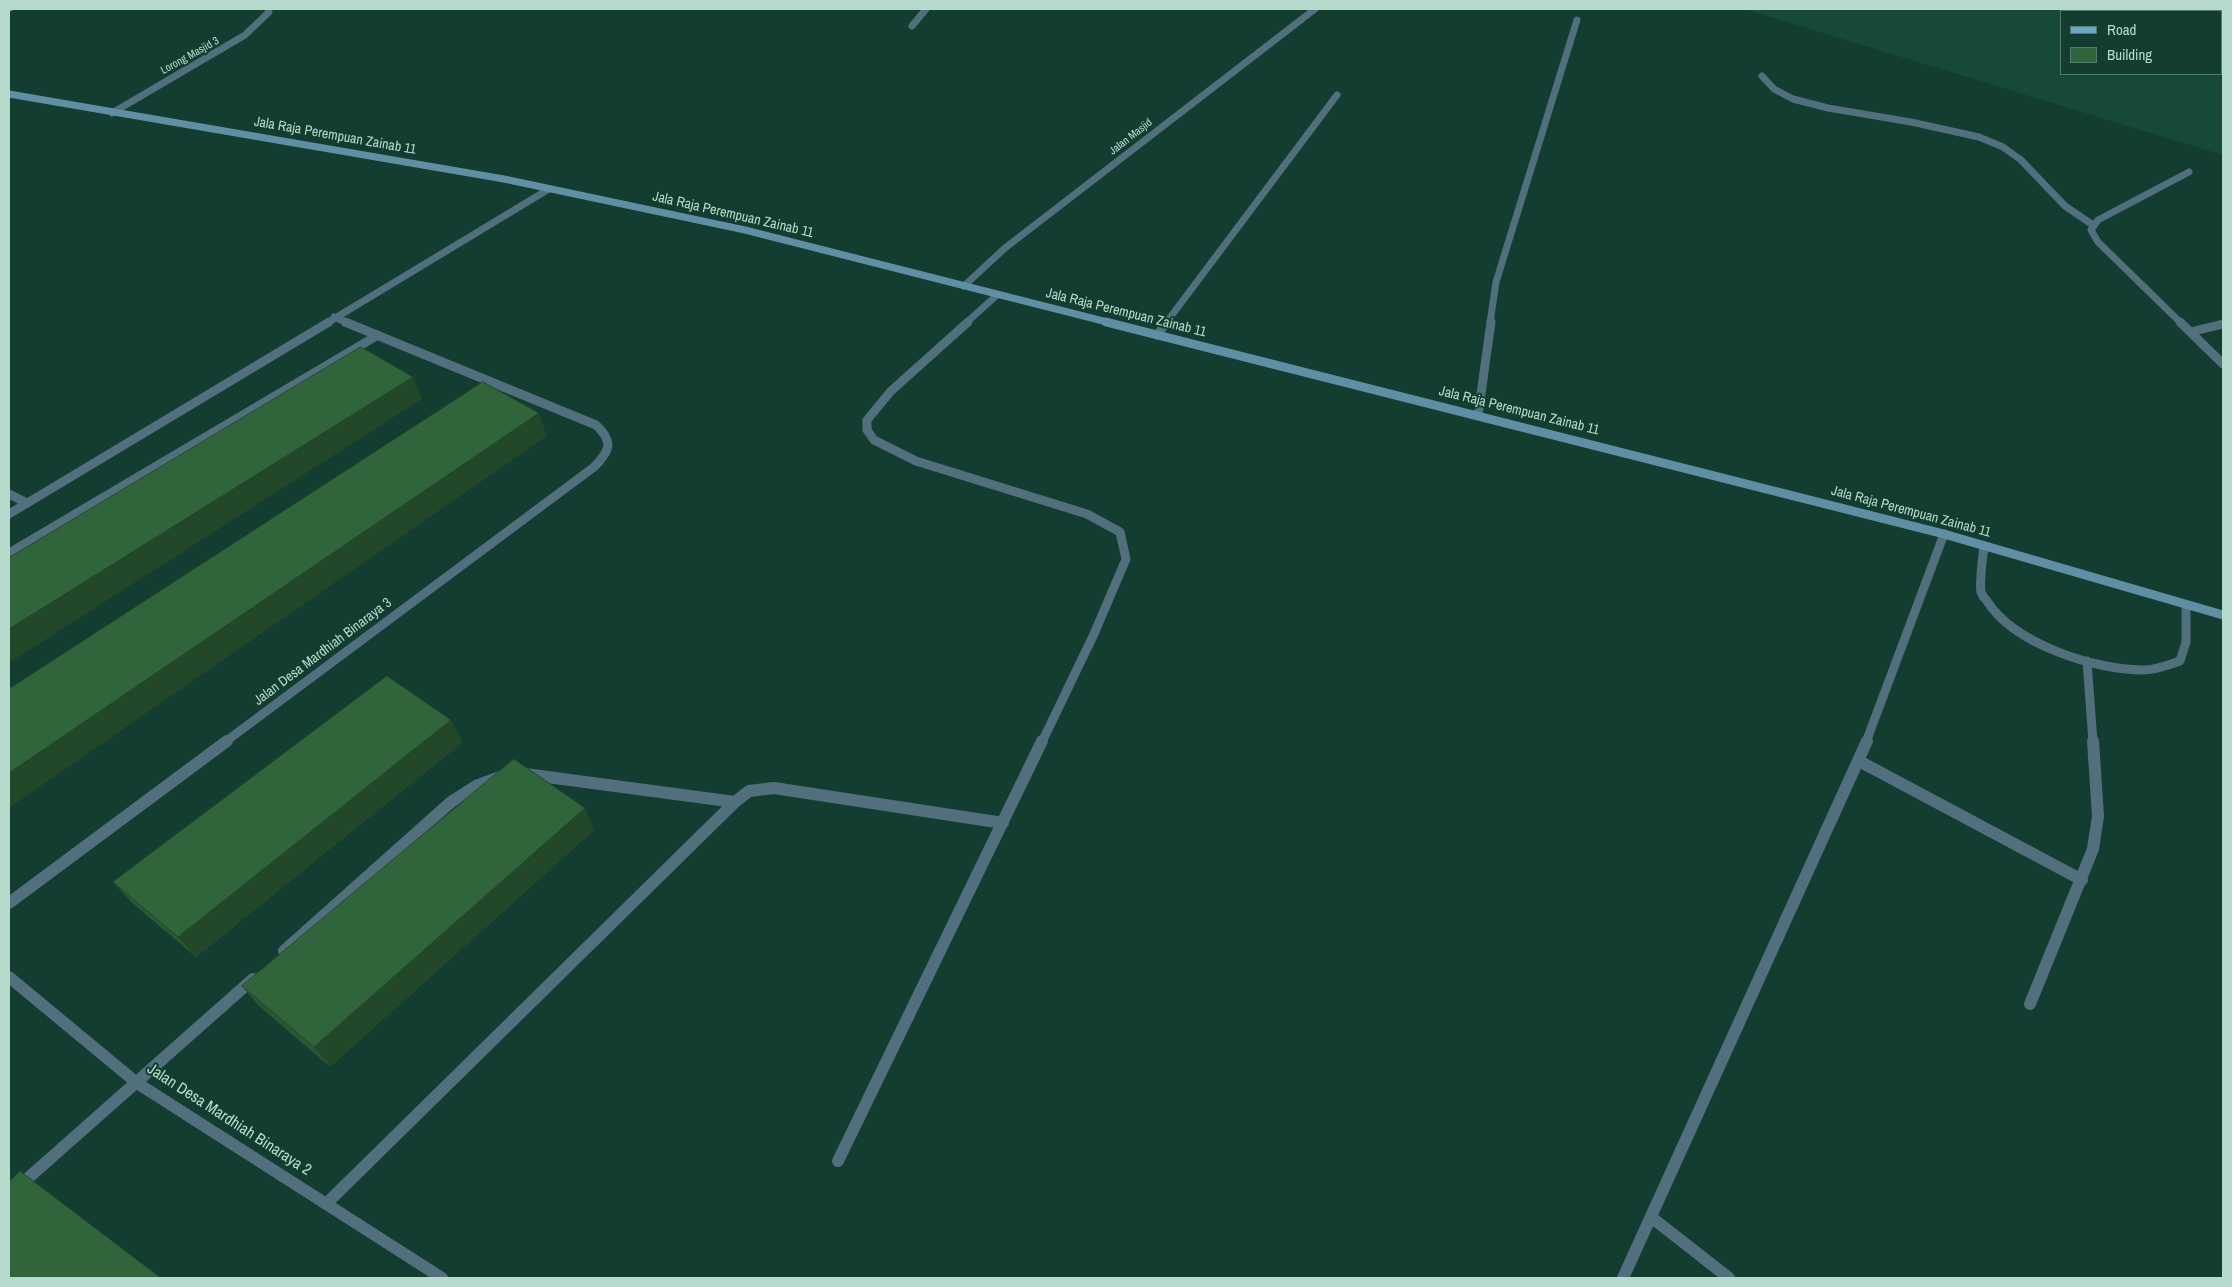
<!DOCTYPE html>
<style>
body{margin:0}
#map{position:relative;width:2232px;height:1287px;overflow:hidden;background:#123d30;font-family:"Archivo Narrow",sans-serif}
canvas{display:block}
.frame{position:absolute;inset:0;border:10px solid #b6dbcc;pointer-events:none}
.legend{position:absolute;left:2060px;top:10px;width:162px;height:65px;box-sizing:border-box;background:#123d30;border:1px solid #547c6e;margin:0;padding:6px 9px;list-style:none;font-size:15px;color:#b6dbcc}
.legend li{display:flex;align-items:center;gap:10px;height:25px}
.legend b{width:25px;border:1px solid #547c6e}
</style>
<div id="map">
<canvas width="2232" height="1287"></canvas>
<div class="frame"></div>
<ul class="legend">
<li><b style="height:6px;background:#6aa8c4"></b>Road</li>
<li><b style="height:14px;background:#30653b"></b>Building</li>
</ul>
</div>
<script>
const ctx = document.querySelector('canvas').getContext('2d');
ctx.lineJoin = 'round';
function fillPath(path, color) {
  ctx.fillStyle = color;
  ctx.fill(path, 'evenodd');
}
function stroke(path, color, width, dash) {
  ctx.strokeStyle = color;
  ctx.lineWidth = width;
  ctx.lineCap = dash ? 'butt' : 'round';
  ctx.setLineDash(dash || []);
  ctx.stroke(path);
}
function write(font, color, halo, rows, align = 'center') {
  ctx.font = font + ' "Archivo Narrow",sans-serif';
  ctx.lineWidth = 4;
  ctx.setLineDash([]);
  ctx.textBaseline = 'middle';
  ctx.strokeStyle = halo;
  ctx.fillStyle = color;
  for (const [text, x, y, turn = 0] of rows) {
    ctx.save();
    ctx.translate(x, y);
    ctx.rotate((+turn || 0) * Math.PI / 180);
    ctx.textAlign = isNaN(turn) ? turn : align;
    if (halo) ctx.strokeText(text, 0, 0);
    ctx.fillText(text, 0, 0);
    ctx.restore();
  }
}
fillPath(new Path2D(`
 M1744 9H2223V155ZM2061 11H2221V74H2061Z`), '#174939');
stroke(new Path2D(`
 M9 494 27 503
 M1984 546C1983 556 1979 583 1981 592 1982 595 1985 599 1987 601 2014 644 2095 670 2143 670 2156 670 2168 665 2180 661L2186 642V605
 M2087 661 2093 742`), '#526f7d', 9);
stroke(new Path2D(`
 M1859 761 2082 880
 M525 774 735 802
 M284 951 451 802 476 786 503 776
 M2030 1004 2093 849 2098 816 2093 741
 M9 1195 253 979`), '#526f7d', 12);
stroke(new Path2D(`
 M912 26 926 9
 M1762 76 1774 89 1793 99 1828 108 1911 122 1979 137 2003 147 2021 160 2065 206 2093 225
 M112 113 245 35 269 12 268 9
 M964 286 1005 248 1315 9
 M334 317 348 323
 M327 323 549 189
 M966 323 997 295
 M1166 323 1337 95
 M1490 323 1496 282 1577 20
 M2181 323 2098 242 2091 230 2098 220 2189 172`), '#526f7d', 7);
stroke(new Path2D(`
 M968 322 891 391 867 420V430L874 440 916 461 1087 514 1120 532 1126 559 1094 634 1042 742
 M2180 322 2223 364
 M2190 332 2223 324
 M1157 335 1167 322
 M1478 415 1491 322
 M9 514 329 322
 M9 553 378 335
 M225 742 594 467C610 451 614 442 596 425L345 322
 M1866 742 1944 534`), '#526f7d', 9);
stroke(new Path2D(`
 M9 903 227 741
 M9 977 137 1083 442 1278
 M838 1161 1042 741
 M326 1204 735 802 749 791 774 788 1003 823
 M1651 1217 1729 1278
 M1623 1278 1867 741`), '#526f7d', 12);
stroke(new Path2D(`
 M9 94 504 179 745 230 1111 323`), '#608fa5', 7);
stroke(new Path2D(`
 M1106 322 1944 534 2223 615`), '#608fa5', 9);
fillPath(new Path2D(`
 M9 9H15L9 12Z`), '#6aa8c4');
fillPath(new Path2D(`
 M463 742 196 957 132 903 113 882Z
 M594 830 330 1067 259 1006 242 986Z`), '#295733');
fillPath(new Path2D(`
 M413 377 422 399 9 663V629Z
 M539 413 547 436 9 808V773Z
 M451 720 463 742 196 957 178 937Z
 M585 808 594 830 330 1067 314 1047Z`), '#224729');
const building = new Path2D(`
 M361 347 413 377 9 629V558Z
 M483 382 539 413 9 773V689Z
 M387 676 451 720 178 937 113 882Z
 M514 759 585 808 314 1047 242 986Z
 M20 1171 161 1278H9V1182Z`);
fillPath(building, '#30653b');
stroke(building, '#224729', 1);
write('11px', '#b6dbcc', '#123d30', [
 ["Lorong Masjid 3",190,56,-29],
 ["Jalan Masjid",1131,137,-38]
]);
write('14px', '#b6dbcc', '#123d30', [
 ["Jala Raja Perempuan Zainab 11",335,136,10],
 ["Jala Raja Perempuan Zainab 11",733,215,13],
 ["Jala Raja Perempuan Zainab 11",1126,313,14],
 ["Jala Raja Perempuan Zainab 11",1519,411,14],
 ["Jala Raja Perempuan Zainab 11",1911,512,15],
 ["Jalan Desa Mardhiah Binaraya 3",323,652,-37]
]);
write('16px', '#b6dbcc', '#123d30', [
 ["Jalan Desa Mardhiah Binaraya 2",229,1120,33]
]);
</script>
